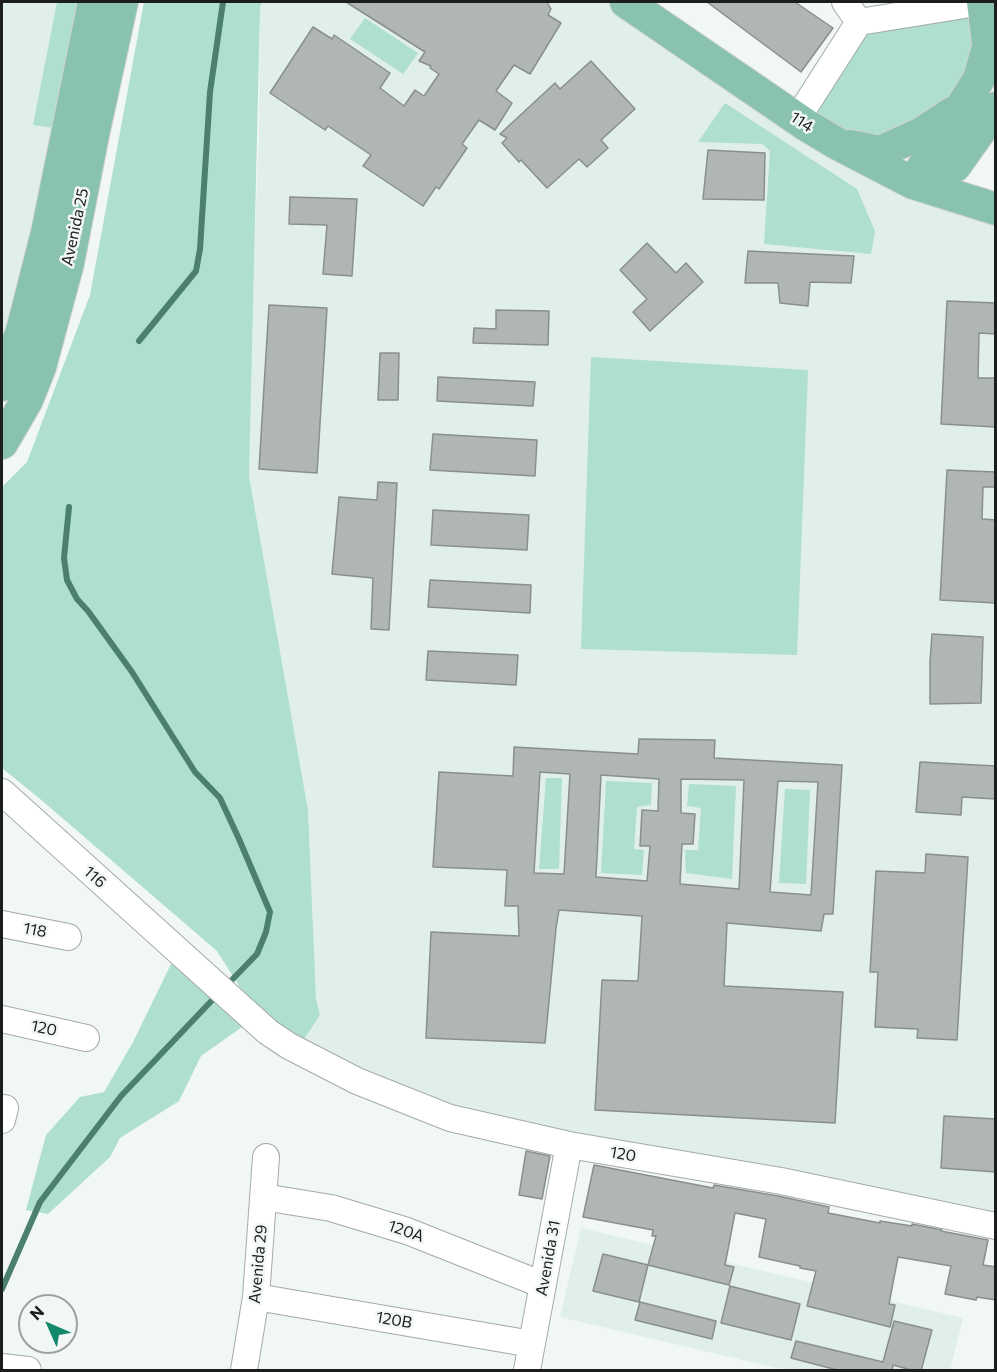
<!DOCTYPE html>
<style>
body{margin:0}
#map{position:relative;width:997px;height:1372px;overflow:hidden;background:#f1f7f5;font-family:Commissioner,sans-serif}
canvas{display:block}
.frame{position:absolute;inset:0;border:3px solid #1c1e1d;pointer-events:none}
.north{position:absolute;left:18px;top:1294px;width:60px;height:60px;box-sizing:border-box;background:#f1f7f5;border:2px solid #9ca09f;border-radius:50%;rotate:315deg;font-size:16px;font-weight:700;line-height:24px;text-align:center;color:#1c1e1d}
.north::after{content:'';display:block;margin:auto;width:21px;height:27px;background:#12896a;clip-path:polygon(50% 0,100% 100%,50% 72%,0 100%)}
</style>
<div id="map">
<canvas width="997" height="1372"></canvas>
<div class="frame"></div>
<div class="north">N</div>
</div>
<script>
const ctx = document.querySelector('canvas').getContext('2d');
ctx.lineJoin = 'round';
function fillPath(path, color) {
  ctx.fillStyle = color;
  ctx.fill(path, 'evenodd');
}
function stroke(path, color, width, dash) {
  ctx.strokeStyle = color;
  ctx.lineWidth = width;
  ctx.lineCap = dash ? 'butt' : 'round';
  ctx.setLineDash(dash || []);
  ctx.stroke(path);
}
function write(font, color, halo, rows, align = 'center') {
  ctx.font = font + ' Commissioner,sans-serif';
  ctx.lineWidth = 5;
  ctx.setLineDash([]);
  ctx.textBaseline = 'middle';
  ctx.strokeStyle = halo;
  ctx.fillStyle = color;
  for (const [text, x, y, turn = 0] of rows) {
    ctx.save();
    ctx.translate(x, y);
    ctx.rotate((+turn || 0) * Math.PI / 180);
    ctx.textAlign = isNaN(turn) ? turn : align;
    if (halo) ctx.strokeText(text, 0, 0);
    ctx.fillText(text, 0, 0);
    ctx.restore();
  }
}
fillPath(new Path2D(`
 M2 2H57L34 125 67 130 2 385Z
 M262 2H626L995 219V1211L781 1181 450 1118 268 1032 320 1015 316 999 308 810 249 476 253 283 259 133 260 8Z
 M581 1228 963 1318 950 1370H785L560 1317Z`), '#e0efe8');
fillPath(new Path2D(`
 M57 2H94L67 130 33 125Z
 M144 2H262L260 8 249 476 308 810 316 999 320 1015 302 1042 268 1032 217 951 39 798 2 768V487L27 462 90 295Z
 M972 12 979 45 969 75 946 102 912 127 876 139 843 136 813 114 867 29Z
 M365 18 418 53 403 74 350 39Z
 M725 103 857 189 875 231 871 254 764 244 770 151 762 144 698 142Z
 M591 357 808 370 797 655 581 649Z
 M546 778H562L559 869H539Z
 M606 781 652 783 651 805 637 807 634 849 644 850 642 875 601 873Z
 M689 784 736 786 732 879 686 873 685 850H698L701 808 687 806Z
 M785 789 810 790 806 884 779 883Z
 M172 962 242 1027 201 1056 179 1101 120 1138 110 1157 48 1214 26 1210 46 1135 80 1097 104 1092 133 1042Z`), '#afdfcd');
stroke(new Path2D(`
 M139 341 196 271 200 249 210 92 223 2
 M69 507 64 558 67 580 77 599 88 611 132 672 195 772 220 798 239 839 270 912 266 932 257 954 225 987
 M2 1289 40 1202 121 1096 218 994`), '#4b806e', 6);
const building = new Path2D(`
 M346 2H547L551 9 548 15 561 23 530 74 514 65 496 91 512 103 495 130 479 120 462 144 467 148 439 189 436 187 423 206 363 166 371 155 328 126 325 130 270 93 313 27 332 39 334 35 390 73 380 88 404 106 415 90 424 96 439 74 430 68 431 66 419 61 425 52Z
 M707 2H795L833 28 801 72Z
 M591 61 635 109 601 140 608 148 587 167 579 159 547 188 521 160 519 162 502 143 507 138 500 134 555 83 560 89Z
 M708 150 765 153 764 200 703 199Z
 M290 197 357 199 352 276 323 274 327 225 289 224Z
 M647 243 676 273 686 263 703 282 650 331 633 312 647 299 620 270Z
 M748 251 854 256 851 283 810 282 808 306 780 303 778 283H745Z
 M947 301 996 303V334L979 333 978 378H996V427L941 424Z
 M269 305 327 308 317 473 259 469Z
 M496 310 549 311 548 345 473 343 474 328 496 329Z
 M380 353H399L398 400H378Z
 M438 377 535 382 533 406 437 401Z
 M433 434 537 440 535 476 430 470Z
 M947 470 996 472V487H983L982 519 996 520V603L940 600Z
 M378 482 397 483 389 630 371 629 373 578 332 574 339 497 377 500Z
 M433 510 529 515 527 550 431 545Z
 M430 580 531 585 530 613 428 607Z
 M932 634 983 637 981 703 930 704V662Z
 M428 651 518 655 516 685 426 680Z
 M639 739 715 740 714 758 842 765 833 914H824L821 931 727 923 724 986 843 992 835 1123 595 1110 602 980 638 981 642 916 559 910 556 928 545 1043 426 1038 431 932 519 936 518 906H505L507 870 433 867 439 772 513 776 514 747 638 754ZM540 772 570 774 564 874 534 873ZM601 775 659 779 658 811 642 810 640 846H650L647 881 596 877ZM681 779 744 780 739 889 680 884 682 844H693L695 814 681 813ZM778 781 818 782 811 895 770 892Z
 M920 762 996 766V799L962 797 961 815 916 812Z
 M926 854 968 857 957 1040 917 1038 918 1029 875 1027 878 972H870L876 871 925 873Z
 M944 1116 996 1119V1172L941 1168Z
 M526 1151 550 1156 542 1199 519 1195Z
 M594 1165 713 1188 714 1185 778 1196 829 1207 828 1213 880 1223V1221L912 1226V1224L942 1230 941 1231 988 1240 983 1265 996 1267V1300L977 1297 976 1300 945 1294 951 1266 898 1257 889 1304 895 1305 890 1327 807 1306 816 1271 800 1268V1266L759 1257 766 1219 735 1213 725 1265 734 1267 729 1285 648 1265 656 1236H652L653 1230 583 1217Z
 M603 1254 648 1265 639 1302 593 1291Z
 M730 1286 800 1304 791 1340 721 1323Z
 M640 1302 716 1321 712 1339 635 1320Z
 M894 1321 932 1330 921 1371H915L893 1365 892 1371H841L791 1358 796 1341 883 1362Z`);
fillPath(building, '#b0b6b4');
stroke(building, '#8a8f8d', 1.5);
const minor = new Path2D(`
 M845 2 859 22
 M797 119 859 22 983 2
 M2 792 268 1032 289 1046 357 1081 450 1118 569 1145 781 1181 996 1226
 M2 924 68 937
 M2 1019 86 1038
 M2 1120 5 1108
 M263 1197 331 1208 407 1231 543 1285
 M256 1297 532 1344
 M2 1367 28 1370
 M244 1370 256 1297 266 1157
 M527 1370 569 1145`);
const major = new Path2D(`
 M626 2 806 125 836 143 913 183 996 209
 M983 2 991 67
 M850 146 880 152 922 133 952 113
 M913 183 979 79 988 47
 M913 183 955 166 996 108
 M2 385 22 331 47 233 94 2
 M2 443 27 400 40 367 68 263 93 135 122 2`);
stroke(minor, '#a4aaa8', 28);
stroke(major, '#d2d2d2', 34);
stroke(minor, '#fff', 26);
stroke(major, '#89c2b1', 32);
write('16px', '#1c1e1d', '#f1f7f5', [
 ["114",802,122,33],
 ["Avenida 25",75,227,-78],
 ["116",95,877,42],
 ["118",35,930,11],
 ["120",44,1028,12],
 ["120",623,1154,10],
 ["120A",406,1231,19],
 ["Avenida 31",548,1258,-80],
 ["Avenida 29",258,1264,-85],
 ["120B",394,1320,10]
]);
</script>
